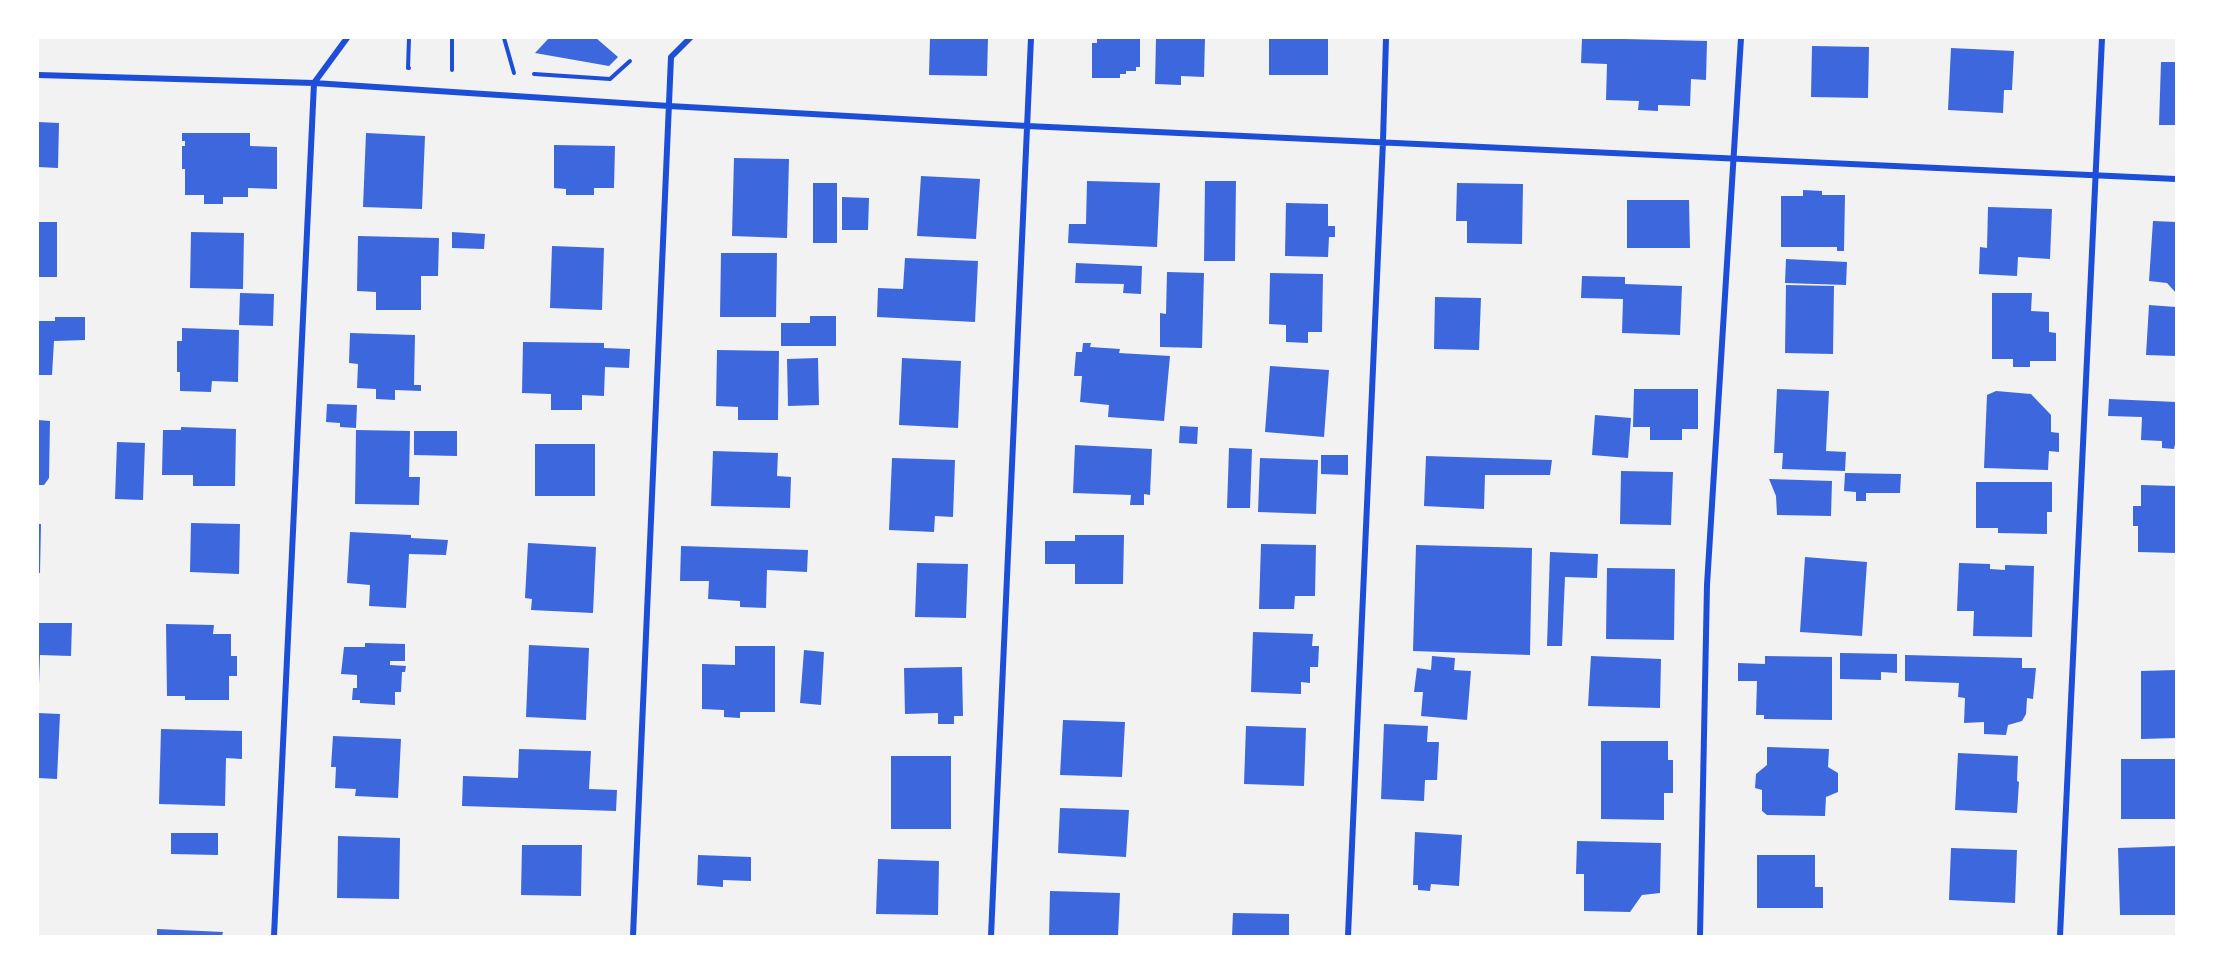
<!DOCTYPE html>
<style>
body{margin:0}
#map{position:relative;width:2214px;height:974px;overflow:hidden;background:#f2f2f2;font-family:"Exo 2",sans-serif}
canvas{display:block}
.frame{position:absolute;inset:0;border:39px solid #fff;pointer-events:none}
</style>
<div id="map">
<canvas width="2214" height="974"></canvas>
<div class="frame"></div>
</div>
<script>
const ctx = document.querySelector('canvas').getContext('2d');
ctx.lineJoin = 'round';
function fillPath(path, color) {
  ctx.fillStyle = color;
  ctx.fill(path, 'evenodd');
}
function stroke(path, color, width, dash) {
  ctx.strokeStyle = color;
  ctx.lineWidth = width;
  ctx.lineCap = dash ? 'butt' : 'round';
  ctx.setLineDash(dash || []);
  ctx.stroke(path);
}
fillPath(new Path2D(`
 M549 38H596L618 57 609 66 535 53Z
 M930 38H988L987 76 929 75Z
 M1097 38H1140V67H1136V71H1126V74H1120V78H1092V43H1097Z
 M1156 38H1205L1204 77 1181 76V85L1155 84Z
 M1269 38H1328V75H1269Z
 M1582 38 1707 41 1706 80 1691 79 1690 106 1658 105V111L1638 110 1639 101 1606 100 1607 64 1581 63Z
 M1812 46 1869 47 1868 98 1811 97Z
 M1951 48 2014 51 2012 90H2004L2003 113 1948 110Z
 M2161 62H2176V125H2159Z
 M38 122 59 123 58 168 38 167Z
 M182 133H250V146L277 147V189L248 188V197H223V204H204V195H185V169H182V146H185V141H182Z
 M366 133 425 136 422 209 363 207Z
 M554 145 615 146 614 188H594V195H566V189L554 188Z
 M734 158 789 159 787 238 732 236Z
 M921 176 980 179 976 239 917 236Z
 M1087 181 1160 183 1157 247 1068 243 1069 224H1086Z
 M1205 181H1236L1235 261H1204Z
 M813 183H837V243H813Z
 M1457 183 1523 184 1522 244 1467 243V221H1456Z
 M1803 190 1822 191V195H1845L1844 251H1837V247H1781V196H1803Z
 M842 197 869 198 868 230H842Z
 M1627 200H1689L1690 248H1627Z
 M1286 203 1328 204V226H1335V237H1329L1328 257 1285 256Z
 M1988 207 2052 209 2050 259 2018 257 2017 276 1979 274 1980 247 1987 248Z
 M2153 221 2176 222V293L2167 283 2149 281Z
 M38 222H57V277H38Z
 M191 232 244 233 243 289 190 288Z
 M452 232 485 234 484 249 452 248Z
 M358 236 439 238 438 276H421V310H376V292L357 291Z
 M552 246 604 248 602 310 550 308Z
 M721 253H777L776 317H720Z
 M905 258 978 261 975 322 877 317 878 288 903 289Z
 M1786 259 1847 262 1846 285 1785 283Z
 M1076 263 1142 266 1141 294 1123 293 1124 284 1075 283Z
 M1167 272 1204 273 1202 348 1160 347V313L1166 314Z
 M1270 273 1323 274 1322 332H1308V343L1286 342V325L1269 324Z
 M1582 276 1625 277V284L1682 286 1680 335 1622 333 1623 299 1581 298Z
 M1786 285 1834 286 1833 354 1785 353Z
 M240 293 274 294 273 326 239 325Z
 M1992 293H2032L2031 311 2049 312V332L2056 333V361H2030V367H2013V359H1992Z
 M1435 297 1481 298 1479 350 1434 349Z
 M2149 305 2176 307V356L2146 355Z
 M810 316H836V346H781V323H810Z
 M55 317H85V340L54 341 52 375H38V321H55Z
 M182 328 239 330 238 382 212 381 211 392 180 391V372H177V341H182Z
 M350 333 415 335 414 385H421V391L395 390V400L376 399V389L357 388 358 364 349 363Z
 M523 342 604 343V348L630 349 629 368 605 367 604 396 582 395V410H551V394L522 393Z
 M1083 343H1091L1090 347 1120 349 1119 353 1170 356 1164 421 1108 417 1109 405 1080 402 1082 376H1074L1076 352H1082Z
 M717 350 779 351 778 420H738V407L716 406Z
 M818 358 819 405 788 406 787 359Z
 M902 358 961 361 958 428 899 425Z
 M1270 366 1329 370 1324 437 1265 432Z
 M1634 389H1698V429H1682V440H1650V427H1633Z
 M1777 389 1829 391 1826 451 1846 452 1845 471 1782 469 1783 453H1774Z
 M1996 391 2031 394 2051 415V432L2059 433V452L2049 451 2048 470 1984 468 1987 395Z
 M2109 399 2176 402V440L2174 449 2162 448V441L2141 440 2142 417 2108 416Z
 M327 404 357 405 356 428 340 427V423L326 422Z
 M1595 415 1631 418 1628 458 1592 455Z
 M38 420 50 421 49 478 44 485H38Z
 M1180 426 1198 427 1197 444 1179 443Z
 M181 427 236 429 235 486H193V475H162L163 430H181Z
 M356 430 410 431 409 477H420L419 505 355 504Z
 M414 431H457V456L414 455Z
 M117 442 145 443 143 500 115 499Z
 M535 444H595V496H535Z
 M1075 445 1152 449 1150 495 1144 494V505H1130L1131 495 1073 493Z
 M1229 448 1252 449 1250 508H1227Z
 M713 451 778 453 777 476 791 477 790 508 711 506Z
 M1321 455H1348V475L1321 474Z
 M1426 456 1552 460 1550 475H1485L1484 509 1424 506Z
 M892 458 955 460 953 517 935 516 934 532 889 530Z
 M1260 458 1318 460 1316 514 1258 512Z
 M1621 471 1673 472 1671 525 1620 524Z
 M1845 473 1901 474 1900 493H1866V501H1856V492L1844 491Z
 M1769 479 1832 481 1831 516 1777 515 1776 496Z
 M1976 482H2052V512H2047V534L1998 533V528H1976Z
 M2141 485 2176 486V553L2138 552V526H2133V506H2141Z
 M191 523 240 524 239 574 190 572Z
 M38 524H41L40 573H38Z
 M350 532 411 535V538L448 540 446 555 409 554 406 608 369 606 370 585 347 583Z
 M1075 535H1124L1123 584H1075V564H1045V541H1075Z
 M528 543 596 547 593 613 531 610 532 599 525 598Z
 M1261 544 1316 545 1315 596H1295L1294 609H1259Z
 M1416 545 1532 548 1530 655 1413 651Z
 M681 546 808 550 807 572 767 570 766 608 740 607V601L708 599 709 581H680Z
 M1550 552 1598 554 1597 578 1565 577 1562 646H1547Z
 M1805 557 1867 562 1862 636 1800 632Z
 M917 563 968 564 966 618 915 617Z
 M1959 563 1990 564V569L2005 570V565L2034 566 2032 637 1973 636 1974 611H1957Z
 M1607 568 1675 569 1674 640 1606 639Z
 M38 623H72L71 656 40 655 39 684H38Z
 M166 624 214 625 213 634H231V656H237V676H229V700H185V696H167Z
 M1253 632 1313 634 1312 646H1319L1318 667H1310V683L1301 682V694L1251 692Z
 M365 643 405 644V661H390V665L406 666 405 672H402L401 692H395V705L360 703V700H352L353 688H357V675L341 674 344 647H365Z
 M529 645 589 648 586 720 526 717Z
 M735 646H775V712H740V718L724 717V710L702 709V664L735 665Z
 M804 650 824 652 821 705 800 703Z
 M1840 653 1897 654V673L1881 672V680L1840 679Z
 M1905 655 2022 658V668H2036L2033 699 2027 698 2026 714 2022 721 2008 725 2006 735 1984 734V722L1964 723 1965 698 1958 697 1959 683 1905 681Z
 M1432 656 1455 658 1454 670 1471 671 1467 720 1421 716 1423 692H1414L1417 668 1431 670Z
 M1591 656 1661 659 1660 708 1588 706Z
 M1765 656 1832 657V720L1764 719V715H1756L1757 681H1738V663L1765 664Z
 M962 667 963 716H954V724H938V713L905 714 904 668Z
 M2176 670V738L2141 739V671Z
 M38 713 60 714 57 779 38 778Z
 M1063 720 1125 722 1122 777 1060 775Z
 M1384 724 1428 726 1427 742H1439L1437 780H1425L1424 801 1381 799Z
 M1246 726 1306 728 1304 786 1244 784Z
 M161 729 242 731V759L226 758 225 806 159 804Z
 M333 736 401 739 398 798 355 796 356 789 335 788 336 767H331Z
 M1601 741H1668V760H1673V793H1664V820L1601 819Z
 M1767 747 1829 749 1828 767 1838 773V792L1826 797 1825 816 1767 815 1762 811V790L1755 788 1756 774 1767 765Z
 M519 749 591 751 589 789 617 790 616 811 462 806 463 776 518 778Z
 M1958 753 2018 756 2017 781 2019 782 2017 813 1955 810Z
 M891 756H951V829H891Z
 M2121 759H2176V819H2121Z
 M1060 808 1129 810 1126 857 1058 853Z
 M1415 832 1462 835 1459 886 1431 884 1430 891 1418 890V885H1413Z
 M171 833H218V855L171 854Z
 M338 836 400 838 399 899 337 898Z
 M1577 841 1661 843 1660 893 1642 895 1630 912 1584 911V874H1576Z
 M522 845H582L581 896 521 895Z
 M2176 846V915H2120L2118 848Z
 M1951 848 2017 850 2015 903 1949 900Z
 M698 855 751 857V881L723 880V887L697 885Z
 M1757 855H1815V887H1823V908H1757Z
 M878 859 939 861 938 915 876 914Z
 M1050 891 1120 893 1118 936H1049Z
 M1233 913 1289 914V936H1232Z
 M157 929 223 932 222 936H157Z`), '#3d67dc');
stroke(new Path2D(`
 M409 38 408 68H409
 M504 38 514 73
 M452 70V38
 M534 74 610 79 630 61`), '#1d4ed8', 4);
stroke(new Path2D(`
 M38 75 314 83 669 106 1027 126 2176 179
 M274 936 314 83 347 38
 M633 936 671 57 690 38
 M991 936 1031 38
 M1348 936 1383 141 1386 38
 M1700 936 1707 585 1741 38
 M2060 936 2102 38`), '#1d4ed8', 6);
</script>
